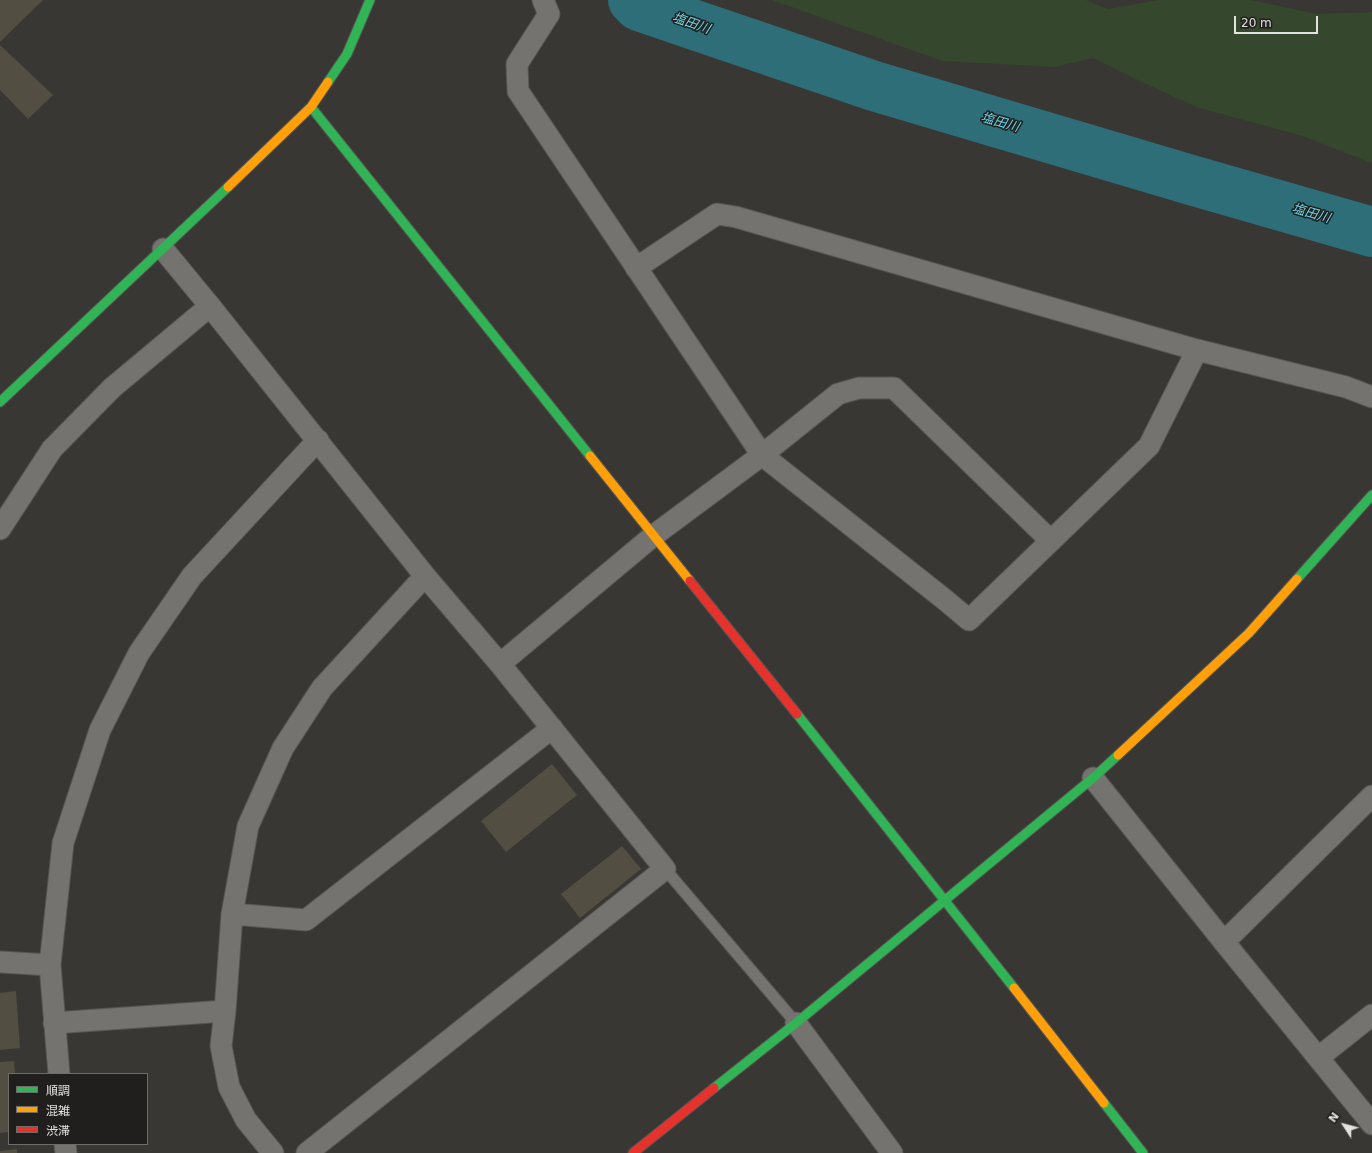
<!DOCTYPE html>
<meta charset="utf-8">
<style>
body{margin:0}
#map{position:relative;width:1372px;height:1153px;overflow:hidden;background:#383733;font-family:"DejaVu Sans","Noto Sans JP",sans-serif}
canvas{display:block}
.legend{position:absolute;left:8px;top:1073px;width:140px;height:72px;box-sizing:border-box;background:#201f1d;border:1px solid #6e6d6a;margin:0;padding:5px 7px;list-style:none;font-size:12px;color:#e3e2de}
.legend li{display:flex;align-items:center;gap:8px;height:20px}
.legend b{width:20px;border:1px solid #6e6d6a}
.north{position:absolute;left:1324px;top:1105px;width:40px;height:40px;-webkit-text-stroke:3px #201f1d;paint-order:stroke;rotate:306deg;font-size:11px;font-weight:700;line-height:16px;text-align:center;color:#e3e2de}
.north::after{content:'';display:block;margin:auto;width:14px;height:18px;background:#e3e2de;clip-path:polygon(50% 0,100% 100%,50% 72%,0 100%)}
.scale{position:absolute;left:1234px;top:16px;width:84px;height:18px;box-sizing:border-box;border:2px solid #e3e2de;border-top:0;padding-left:5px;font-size:12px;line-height:14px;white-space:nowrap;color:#e3e2de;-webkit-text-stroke:3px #201f1d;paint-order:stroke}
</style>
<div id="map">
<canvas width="1372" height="1153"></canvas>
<ul class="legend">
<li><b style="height:5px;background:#30b455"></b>順調</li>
<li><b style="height:5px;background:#ff9f0a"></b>混雑</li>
<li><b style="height:5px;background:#e5322d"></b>渋滞</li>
</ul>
<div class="north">N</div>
<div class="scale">20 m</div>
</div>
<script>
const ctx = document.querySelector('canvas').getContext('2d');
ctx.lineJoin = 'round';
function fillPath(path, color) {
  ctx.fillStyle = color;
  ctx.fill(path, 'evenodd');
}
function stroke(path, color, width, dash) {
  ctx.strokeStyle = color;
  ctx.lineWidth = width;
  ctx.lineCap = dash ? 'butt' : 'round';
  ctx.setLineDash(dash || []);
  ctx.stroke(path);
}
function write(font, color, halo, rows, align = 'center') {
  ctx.font = font + ' "DejaVu Sans","Noto Sans JP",sans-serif';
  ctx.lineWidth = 3;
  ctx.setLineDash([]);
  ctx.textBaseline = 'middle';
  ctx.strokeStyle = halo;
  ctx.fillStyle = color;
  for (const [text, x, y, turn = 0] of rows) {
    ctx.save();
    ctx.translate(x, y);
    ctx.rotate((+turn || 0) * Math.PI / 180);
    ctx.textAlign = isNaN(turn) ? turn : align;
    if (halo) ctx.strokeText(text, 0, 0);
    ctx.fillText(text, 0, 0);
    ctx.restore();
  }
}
fillPath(new Path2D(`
 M772 0H1086L1108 9 1159 0H1251L1317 14 1372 12V163L1299 135 1196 107 1142 82 1093 58 1055 67 942 61Z`), '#35472d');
stroke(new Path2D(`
 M633 0 639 6 874 86 1191 180 1372 232`), '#2e6e79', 50);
fillPath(new Path2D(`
 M0 0H43L0 42Z
 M0 45 53 95 28 119 0 90Z
 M552 764 577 795 506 852 481 821Z
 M622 846 641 869 580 918 561 894Z
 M16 991 20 1048 0 1050V993Z
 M14 1061 15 1074H9V1132L0 1133V1062Z
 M17 1149V1153H0V1151Z`), '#524e42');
const lane = new Path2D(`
 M665 869 796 1023`);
const street = new Path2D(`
 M543 0 549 14 517 64 518 91 762 455 944 599 969 620 1149 446 1197 350
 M163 249 210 306 425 576 500 664 665 869 307 1153
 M636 268 717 214 736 217 1197 350 1346 387 1372 397
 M0 529 52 449 112 388 210 306
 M500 664 653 536 762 455 838 394 859 388H894L1051 541
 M1093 778 1224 942 1372 1124
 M232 914 306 920 552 728
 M1224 942 1372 796
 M0 962 50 965
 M54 1023 225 1011
 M796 1023 892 1153
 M1319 1057 1372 1015
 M59 1074 50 965 63 843 100 730 139 653 192 576 318 440
 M65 1144 66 1153
 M273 1153 246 1120 229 1087 221 1046 225 1011 232 914 248 826 283 748 322 688 425 576`);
const fast = new Path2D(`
 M328 82 347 54 370 0
 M311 107 590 456
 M0 402 228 187
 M1297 579 1372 495
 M797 714 1014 988
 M714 1088 796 1023 1093 778 1118 755
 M1104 1103 1143 1153`);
const slow = new Path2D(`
 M228 187 311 107 328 82
 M590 456 690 581
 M1118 755 1249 633 1297 579
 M1014 988 1104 1103`);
const jam = new Path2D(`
 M690 581 797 714
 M633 1153 714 1088`);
stroke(lane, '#565552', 13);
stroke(street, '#565552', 23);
stroke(fast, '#565552', 11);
stroke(slow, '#565552', 11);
stroke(jam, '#565552', 11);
stroke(lane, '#747370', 11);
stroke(street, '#747370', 21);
stroke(fast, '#30b455', 9);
stroke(slow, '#ff9f0a', 9);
stroke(jam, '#e5322d', 9);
write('italic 13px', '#6dd7ea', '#201f1d', [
 ["塩田川",691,24,19],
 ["塩田川",1000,123,16],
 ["塩田川",1311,214,16]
]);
</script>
